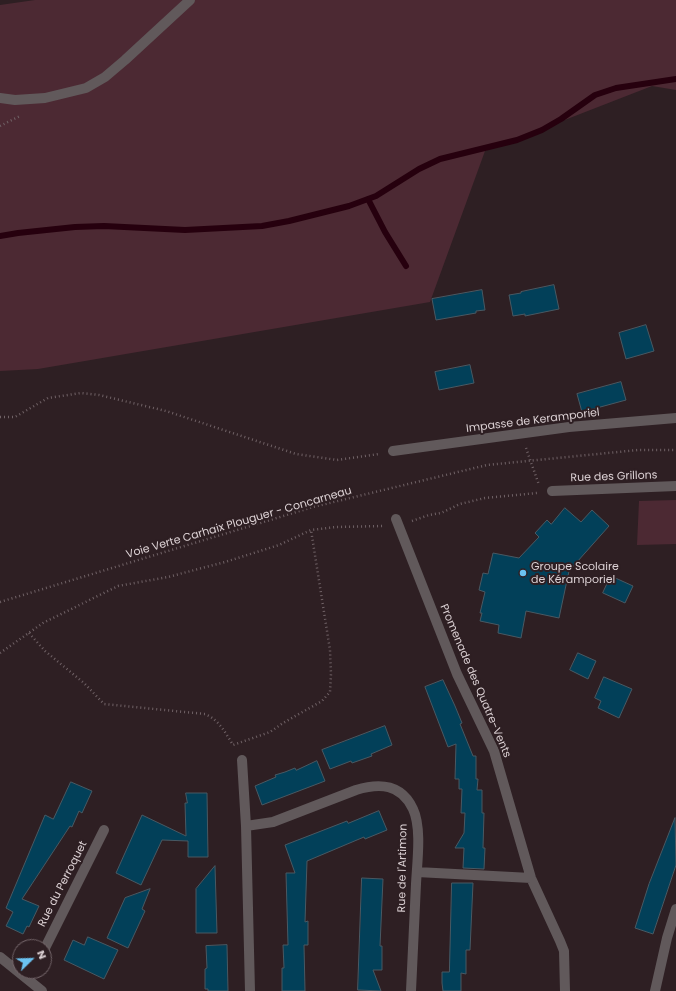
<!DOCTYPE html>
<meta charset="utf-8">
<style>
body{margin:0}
#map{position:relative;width:676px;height:991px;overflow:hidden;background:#2e1f23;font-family:Poppins,sans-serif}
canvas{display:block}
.north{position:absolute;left:12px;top:939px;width:40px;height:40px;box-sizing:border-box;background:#2e1f23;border:1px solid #74666a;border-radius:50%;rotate:67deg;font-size:11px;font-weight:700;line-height:16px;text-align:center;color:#dcd1d4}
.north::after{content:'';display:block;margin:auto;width:14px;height:18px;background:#6bc3f2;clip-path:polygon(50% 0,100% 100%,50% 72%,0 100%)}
</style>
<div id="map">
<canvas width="676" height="991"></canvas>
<div class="north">N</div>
</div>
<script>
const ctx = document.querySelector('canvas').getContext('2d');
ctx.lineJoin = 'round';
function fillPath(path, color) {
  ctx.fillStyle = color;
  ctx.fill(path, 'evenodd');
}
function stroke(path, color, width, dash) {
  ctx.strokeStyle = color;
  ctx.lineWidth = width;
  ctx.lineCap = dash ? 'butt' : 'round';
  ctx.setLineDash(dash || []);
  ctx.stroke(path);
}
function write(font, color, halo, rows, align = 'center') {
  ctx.font = font + ' Poppins,sans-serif';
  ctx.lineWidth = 4;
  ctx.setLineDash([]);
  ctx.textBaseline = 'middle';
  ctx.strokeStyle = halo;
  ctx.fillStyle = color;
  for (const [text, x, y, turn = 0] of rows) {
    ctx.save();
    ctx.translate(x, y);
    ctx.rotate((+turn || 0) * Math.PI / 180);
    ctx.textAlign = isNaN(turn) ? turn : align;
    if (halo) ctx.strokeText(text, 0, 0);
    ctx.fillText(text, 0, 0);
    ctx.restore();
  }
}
fillPath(new Path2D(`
 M35 0H676V90L652 86 485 151 430 302 38 369 0 371V5Z
 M676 500V544L637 545 639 501Z`), '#4c2933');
stroke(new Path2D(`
 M368 199 385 232 406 266
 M0 236 18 233 75 227 104 226 185 230 262 226 289 221 349 206 376 196 419 169 440 159 517 140 542 130 561 119 595 95 616 88 676 79`), '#26000e', 6);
const building = new Path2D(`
 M554 285 559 309 525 316V314L513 316 509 295 521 293V292Z
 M482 290 485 310 476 311V313L436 320 432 299Z
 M646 325 654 351 626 359 619 333Z
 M470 365 474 383 439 390 435 372Z
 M621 382 626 400 582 412 577 394Z
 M565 508 581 522 592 510 609 526 569 571 559 618 526 611 521 638 498 633 499 625 480 621 482 613H480L485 592 479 590 483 573 488 574 493 553 519 558 539 537 535 533 547 520 551 524Z
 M611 576 633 586 625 603 603 593Z
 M578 653 596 661 588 679 570 670Z
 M604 677 632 689 619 718 598 708 601 701 595 698Z
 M443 680 455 706 462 723 460 724 473 756H476V779H478L477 790H482V813H484L483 848H485L484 869 463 868 464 848H455L464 833 465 813H461L462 789H459V779H455L456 744 448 747 425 687Z
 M385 726 392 745 371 754 372 756 352 763 351 761 330 769 322 750Z
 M317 761 325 781 262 805 255 786 276 777 275 775 285 772 295 768 296 770Z
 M71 782 92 791 82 813 79 811 72 827 70 826 22 899 39 906 29 927 27 926 23 934 6 926 13 912 6 908 45 815 53 819Z
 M186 793H207L208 857H188V841L162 840 141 885 116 873 142 815 186 836 185 803H187Z
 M379 811 387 830 365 839 364 837 307 861 305 922 308 921V945H304L305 991H282V968H284L283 945H288L286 873H295L285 845 347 821 348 823Z
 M675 818 676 865 653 934 635 928 649 884Z
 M215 866 217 933H196V889Z
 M362 878 383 879 380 946H382V970H373L381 991 358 990Z
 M452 883H473L470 950H466V974L461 973V991H443L442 983V972H449Z
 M150 889 142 909 145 911 128 948 107 938 125 898Z
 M88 937 118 950 104 979 64 960 73 940 84 945Z
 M227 945 228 991H208V989H205V969L207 968 206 946Z`);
fillPath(building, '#024059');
stroke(building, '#495963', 1);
stroke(new Path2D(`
 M0 126 20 116
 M0 417H15L48 398 81 393 99 395 166 411 296 454 337 460 379 454
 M526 448 539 485
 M412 521 429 515 441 513 460 504 485 498 537 493
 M0 602 313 507 487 465 638 450H676
 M29 633 45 651 84 683 104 704 205 714C219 720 225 732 233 745L270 732 283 723 322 701 330 692 331 674 330 650 311 530
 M0 653 43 623 118 586 168 577 225 562 279 545 311 530 336 527 384 526`), '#706266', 2.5, [1, 3]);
stroke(new Path2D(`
 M0 98 15 100 45 98 86 88 105 77 125 60 190 0
 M393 451 569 427 676 418
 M552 491 676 486
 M396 519 457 674 494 751 531 878 560 941 564 951 565 991
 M242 760 246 826
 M417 872 531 878
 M44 950 104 830
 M0 957 42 991
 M250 991 246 826 273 822 356 790C379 783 401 783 413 809 422 828 417 863 416 884 414 920 413 955 411 991
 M655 991 667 938 676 909`), '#61595b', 10);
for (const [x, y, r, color] of [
 [523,573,4,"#6bc3f2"]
]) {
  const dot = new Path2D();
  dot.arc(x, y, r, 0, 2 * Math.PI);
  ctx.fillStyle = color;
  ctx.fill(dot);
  stroke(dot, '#2e1f23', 1.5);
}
write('11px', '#dcd1d4', '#2e1f23', [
 ["Impasse de Keramporiel",533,421,-7],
 ["Rue des Grillons",614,477,-2],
 ["Voie Verte Carhaix Plouguer - Concarneau",239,523,-16],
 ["Promenade des Quatre-Vents",475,681,67],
 ["Rue de l'Artimon",403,868,-89],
 ["Rue du Perroquet",63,884,-63]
]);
write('11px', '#dcd1d4', '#2e1f23', [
 ["Groupe Scolaire",531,567],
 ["de Kéramporiel",531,580]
], 'left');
</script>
